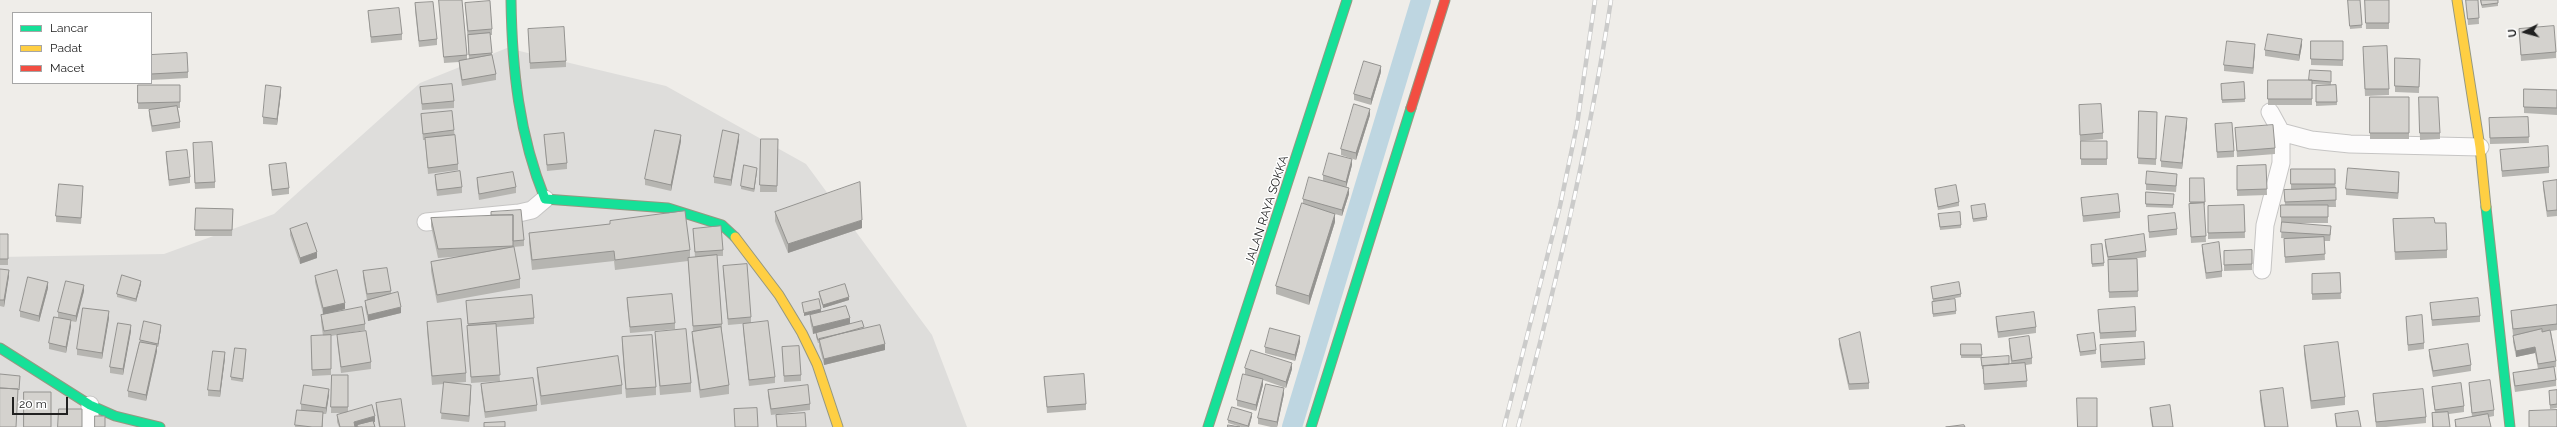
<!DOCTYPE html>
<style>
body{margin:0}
#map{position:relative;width:2557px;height:427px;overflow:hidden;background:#efede9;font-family:Raleway,sans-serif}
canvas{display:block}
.legend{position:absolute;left:12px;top:12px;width:140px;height:72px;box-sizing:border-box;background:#fff;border:1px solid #a6a6a6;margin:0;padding:5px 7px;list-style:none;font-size:12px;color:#212121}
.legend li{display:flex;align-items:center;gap:8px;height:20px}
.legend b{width:20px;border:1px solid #a6a6a6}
.north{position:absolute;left:2505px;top:12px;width:40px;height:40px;-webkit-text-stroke:3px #fff;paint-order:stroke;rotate:264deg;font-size:11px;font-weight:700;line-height:16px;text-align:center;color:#212121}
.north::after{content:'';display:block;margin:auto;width:14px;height:18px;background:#212121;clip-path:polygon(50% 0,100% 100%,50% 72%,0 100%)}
.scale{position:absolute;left:12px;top:397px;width:56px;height:18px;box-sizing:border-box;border:2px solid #212121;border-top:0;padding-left:5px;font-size:12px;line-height:14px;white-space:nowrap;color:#212121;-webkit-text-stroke:3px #fff;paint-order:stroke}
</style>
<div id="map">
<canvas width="2557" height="427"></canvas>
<ul class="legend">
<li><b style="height:5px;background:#16e098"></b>Lancar</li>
<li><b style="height:5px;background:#ffcf43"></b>Padat</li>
<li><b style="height:5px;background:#f24e42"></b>Macet</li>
</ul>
<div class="north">U</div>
<div class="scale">20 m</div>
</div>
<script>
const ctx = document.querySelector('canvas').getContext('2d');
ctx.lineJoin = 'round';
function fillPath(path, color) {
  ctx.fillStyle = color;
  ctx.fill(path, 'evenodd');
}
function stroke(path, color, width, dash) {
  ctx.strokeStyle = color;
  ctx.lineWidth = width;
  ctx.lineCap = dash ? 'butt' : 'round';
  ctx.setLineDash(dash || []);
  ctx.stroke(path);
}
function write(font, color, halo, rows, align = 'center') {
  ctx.font = font + ' Raleway,sans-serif';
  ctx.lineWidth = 3;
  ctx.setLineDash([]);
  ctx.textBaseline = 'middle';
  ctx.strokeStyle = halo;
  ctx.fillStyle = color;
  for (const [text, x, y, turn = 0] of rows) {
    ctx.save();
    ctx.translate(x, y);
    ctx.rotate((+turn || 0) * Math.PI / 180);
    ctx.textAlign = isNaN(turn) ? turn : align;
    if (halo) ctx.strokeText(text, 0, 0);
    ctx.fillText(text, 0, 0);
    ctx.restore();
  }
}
fillPath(new Path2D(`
 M507 48 666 86 806 164 932 335 967 427H0V257L164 254 274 214 420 83Z`), '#dedddb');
stroke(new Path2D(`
 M1292 427 1421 0`), '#bed6e1', 20);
const street = new Path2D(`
 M2270 112 2281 132 2311 140 2350 144 2480 147
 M426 222 519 213 532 210 545 199
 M2262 270 2265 225 2281 163V132
 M90 405V427`);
const fast = new Path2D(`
 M511 0C512 69 519 135 545 199L668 208 722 225 735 237
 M2486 207 2510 427
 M0 348 90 405 115 416 160 427
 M1208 427 1347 0
 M1311 427 1411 108`);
const slow = new Path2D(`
 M2457 0 2480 147 2486 207
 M735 237 779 295 802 333 817 364 838 427`);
const jam = new Path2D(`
 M1411 108 1445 0`);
stroke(street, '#c6c5c4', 19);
stroke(fast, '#959881', 11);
stroke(slow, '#959881', 11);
stroke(jam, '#959881', 11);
stroke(street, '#fdfcfc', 17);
stroke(fast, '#16e098', 9);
stroke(slow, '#ffcf43', 9);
stroke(jam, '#f24e42', 9);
const rail = new Path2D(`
 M1504 427 1560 206 1577 125 1595 0
 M1518 427C1556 286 1589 145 1611 0`);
stroke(rail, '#cbcbca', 4.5);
stroke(rail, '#fff', 3, [9]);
fillPath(new Path2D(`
 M439 0 467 55V60L469 59 465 3 492 29V35H490L492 55 496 74V80L462 86 459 67V62L444 63Z
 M2348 0H2360L2362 28 2350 29Z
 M2365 0H2389V29H2366Z
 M2466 0H2478L2479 24 2468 25Z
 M2480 0H2498V6L2482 8Z
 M415 3 437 39V45L419 47 415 10Z
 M368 11 402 34V40L371 43Z
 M528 29 566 61V67L530 69Z
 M2519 29 2556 52V58L2521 61Z
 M2311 41H2343V66L2311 65Z
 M2302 45 2299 61 2265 56V50Z
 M2255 50 2253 74 2224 71V65Z
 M2363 53 2389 89V95L2365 96Z
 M151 55 188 72V78L151 80Z
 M2420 59 2419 93 2395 92V86Z
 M2331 71V85L2312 84V105H2268V80H2309Z
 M1381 72 1371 105 1354 100V94Z
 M2244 82 2245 102 2222 103 2221 84Z
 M138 85H180V108H178L180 122V128L152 132 149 116V110L159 109H138Z
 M2336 85 2337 105 2316 106V86Z
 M420 87 454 101V108L422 110Z
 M2524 89 2557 90V115L2524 113Z
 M281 93 277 125 263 124V117Z
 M2370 97H2409V139H2370Z
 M2419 97 2440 133V139L2420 140Z
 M2079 111 2103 133V139L2080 141Z
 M2139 111 2157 112 2156 165 2138 164Z
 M421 114 454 130 458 164V170L428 174 425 140H423Z
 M1370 115 1356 160 1341 155V149Z
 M2528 117 2529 143 2490 144 2489 124Z
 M2187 124 2182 169 2161 167V161Z
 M2215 124 2234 151V157L2217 158Z
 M2235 128 2275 148V154L2237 157Z
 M544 135 567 163V169L547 171Z
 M761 139H778L777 192H760Z
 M739 140 731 186 714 183V177Z
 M681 141 671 191 645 185V179Z
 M2081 141H2107V165H2081Z
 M193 143 215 182V188L195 189Z
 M2500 150 2549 167V173L2502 177Z
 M166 152 190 177V183L169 186 166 158Z
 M269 165 289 188V194L272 196 269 171Z
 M1352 165 1346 187 1349 194 1342 216 1335 214V222L1309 305 1276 294V286L1303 203V199L1323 181V175Z
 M2266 165 2267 195 2237 196V166Z
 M2291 169H2335L2336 207H2328V223H2290L2331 232 2330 241H2324L2325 260 2285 263 2284 239H2294L2281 238 2282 223H2281V205H2285L2284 190H2291Z
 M757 171 754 192 741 189V186Z
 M435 175 462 187V193L437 196 435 181Z
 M477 178 516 187V193L479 200 477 184Z
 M2190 178H2204L2205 205H2204L2206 242 2191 243 2189 210 2190 203Z
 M2399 178 2398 199 2346 195V189Z
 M2177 180 2176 192 2146 190V184Z
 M2557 180V216L2547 217 2543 188V182Z
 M1935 189 1959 202V206L1938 210 1935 192Z
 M83 192 81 224 56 222V216Z
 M2146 192 2174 194 2173 208 2146 207Z
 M2081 198 2120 212V218L2083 222Z
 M2244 205 2245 238 2208 239V206Z
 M1971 206 1987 217V220L1973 222Z
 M196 208 233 209 232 236H195Z
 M775 212 862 228 788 253 775 221Z
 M1938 214 1961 225V228L1940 230Z
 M2148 216 2177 229V235L2149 238Z
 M431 218 524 240V246L513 247 520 279V288L437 303 431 271V262L463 256 438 258 431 226Z
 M2393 219 2435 223 2447 250V258L2395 260Z
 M290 229 317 258 300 264 290 235Z
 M693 229 723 250V256H717L722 324V332L729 385V394L700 398 692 340V332L693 331 688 261 615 270 614 261 532 270 529 243V233L690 250V258L695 257Z
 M0 234H8V265H0Z
 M2105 240 2146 251V257L2131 259H2137L2138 297 2109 298 2108 261 2105 246Z
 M2202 245 2222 271V277L2206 279 2202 251Z
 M2091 248 2104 263V266L2092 267Z
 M2224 251 2252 264V270L2224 271Z
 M723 266 751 317V323L728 325 723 272Z
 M0 269 9 276 4 307 0 306Z
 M363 271 391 291V294L401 313 368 321 365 307V301L367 300 363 277Z
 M2340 273 2341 299 2312 300V274Z
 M315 276 345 309 324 314 365 324V330L331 336V375L312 376 311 336H323L321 321V315L323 314 315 282Z
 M141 284 136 302 117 297V294Z
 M1931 287 1961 294V297L1933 302Z
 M48 288 39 322 20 317V311Z
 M84 291 76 322 71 321V326L66 353 49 349V343L58 318V312Z
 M819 292 849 300 823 308 819 295Z
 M627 298 675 323V329L630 333 627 304Z
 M466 301 534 318V324L496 327 500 381 471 383 467 332 468 326Z
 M1932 302 1956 311V314L1933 317Z
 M2430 303 2480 316V322L2432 326Z
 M2557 305V330L2551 331 2556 361V367H2554L2556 380V386L2515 392 2513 379V373L2538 369 2535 353 2516 357 2513 342V335L2511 317V311Z
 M846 306 813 334 810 321V315Z
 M2098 310 2136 331V337L2100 339Z
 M1996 317 2036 327V333L1998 338 1996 323Z
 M2406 317 2424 343V349L2408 351Z
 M109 318 102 359 77 355V349Z
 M427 322 466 373V382L452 383 471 391 469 422 441 419 444 384 432 385 427 331Z
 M743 324 775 377V383L749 386 743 330Z
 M161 328 158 347H157V351L146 401 128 397V391L140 340Z
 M864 329 885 350 824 365 819 346V343H818L816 337V333Z
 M131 331 123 375 110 373V367Z
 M655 332 691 383V392L660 395 655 340Z
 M337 335 371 362V369L341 373 337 341Z
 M2077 335 2096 350V354L2080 356Z
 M622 337 656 387V395L626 398 622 346Z
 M1839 339 1869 383V389L1849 390 1839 345Z
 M2009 339 2032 358V364L2026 365 2027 387 1984 390 1983 369H1982L1981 358 2011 364 2009 345Z
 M1300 342 1295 361 1265 353V347Z
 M1961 344H1981L1982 358H1961Z
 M2100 345 2145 359V365L2101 368Z
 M2304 346 2345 397V405L2311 409 2304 354Z
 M782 347 801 375V381L784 382Z
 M2429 350 2471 365V371L2433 377 2429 356Z
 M246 353 243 382 231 380V377Z
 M225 358 220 397 208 396V390Z
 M537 368 622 385V394L541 405 537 376Z
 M1245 368 1292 369 1286 388 1263 380V385L1256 411 1237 406V400L1249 376 1245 374Z
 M332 375H348V412L375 422H374L375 427H339L337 422V415L346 413H331Z
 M1044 377 1086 404V410L1047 413Z
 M2469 383 2494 410V416L2489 417 2491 427H2455V420L2472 417 2469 389Z
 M481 384 537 405V411L485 418 481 390Z
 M2432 387 2464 406V412L2449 414 2450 427H2432V413H2435L2432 393Z
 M768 390 810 404V410L771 415 768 396Z
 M2557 390V408L2550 409 2549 391Z
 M2260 391 2288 427H2264L2260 400Z
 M1284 394 1277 427H1271L1258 424V418Z
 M2373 394 2426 417V423L2386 427H2376L2373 400Z
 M329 395 326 414H323V427H295L297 410H301V404Z
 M376 403 405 427H379L376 409Z
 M2150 408 2173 427H2152L2150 414Z
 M2335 414 2361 427H2336L2335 420Z
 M1252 416 1249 427H1241L1228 423V420Z`), '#b6b5b1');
fillPath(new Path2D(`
 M2302 39V45L2299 61V55Z
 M2255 44V50L2253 74V68Z
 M1381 66V72L1371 105V99Z
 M281 87V93L277 125V119Z
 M1370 109V115L1356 160V153Z
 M2187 118V124L2182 169V163Z
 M739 134V140L731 186V180Z
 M681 135V141L671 191V185Z
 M1352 159V165L1346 188V182Z
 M757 168V171L754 192V189Z
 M2399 172V178L2398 199V193Z
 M1349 188V194L1342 216V210Z
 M1335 214V222L1309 305V296Z
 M862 220V228L788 253V244Z
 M317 252V258L300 264V258Z
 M9 270V276L4 307V300Z
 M141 281V284L136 302V299Z
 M48 282V288L39 322V316Z
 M84 285V291L76 322V316Z
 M849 297V300L823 308V305Z
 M345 303V309L323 315V308Z
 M401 307V313L368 321V315Z
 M821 309V312L804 316V313Z
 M109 311V318L102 359V353Z
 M850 318V324L813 334V327Z
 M71 320V326L66 353V347Z
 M131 325V331L123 375V369Z
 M161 325V328L158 347V344Z
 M1300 336V342L1295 361V355Z
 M885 344V350L824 365V359Z
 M157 345V351L146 401V395Z
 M2535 347V353L2516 357V351Z
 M225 352V358L220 397V391Z
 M1292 363V369L1286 388V382Z
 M1263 379V385L1256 411V405Z
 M471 385V391L469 422V416Z
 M1284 388V394L1277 427V422Z
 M329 389V395L326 414V408Z
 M1252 413V416L1249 427H1248Z
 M375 416V422L358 427 357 425V427H354V422Z`), '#949390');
const building = new Path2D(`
 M439 0H462L467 55 444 57Z
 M2348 0H2360L2362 25 2350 26Z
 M2365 0H2389V23H2366Z
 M2466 0H2478L2479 18 2468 19Z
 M2481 0H2498V3L2482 5Z
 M490 1 492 29 468 31 465 3Z
 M433 2 437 39 419 41 415 3Z
 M399 8 402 34 371 37 368 11Z
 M2554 26 2556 52 2521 55 2519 29Z
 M564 27 566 61 530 63 528 29Z
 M490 33 492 53 469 55 468 35Z
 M2268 34 2302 39 2299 55 2265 50Z
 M2227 41 2255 44 2253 68 2224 65Z
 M2311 41H2343V60L2311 59Z
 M2387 46 2389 89H2365L2363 47Z
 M187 53 188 72 151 74V55Z
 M492 55 496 74 462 80 459 61Z
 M2395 58 2420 59 2419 87 2395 86Z
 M1364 61 1381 66 1371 99 1354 94Z
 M2310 70 2331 71V82L2309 80Z
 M2268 80H2312V99H2268Z
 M2244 82 2245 99 2222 100 2221 84Z
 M452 84 454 101 422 104 420 87Z
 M138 85H180V102L138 103Z
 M266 85 281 87 277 119 263 117Z
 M2336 85 2337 102H2316V86Z
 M2524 89 2557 90V108L2524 107Z
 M2370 97H2409V133H2370Z
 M2419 97H2438L2440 133H2420Z
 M1354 104 1370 109 1356 153 1341 149Z
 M2101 104 2103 133 2080 135 2079 105Z
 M177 106 180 122 152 126 149 110Z
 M452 111 454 130 423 134 421 114Z
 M2139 111 2157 112 2156 159 2138 158Z
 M2166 116 2187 118 2182 163 2161 161Z
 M2528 117 2529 137 2490 138 2489 118Z
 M2232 123 2234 151 2217 152 2215 124Z
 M2273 125 2275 148 2237 151 2235 128Z
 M655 130 681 135 671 185 645 179Z
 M723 130 739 134 731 180 714 177Z
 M564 133 567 163 547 165 544 135Z
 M455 135 458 164 428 168 425 138Z
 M761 139H778L777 186 760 185Z
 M2081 141H2107V159H2081Z
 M212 142 215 182 195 183 193 143Z
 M2548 146 2549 167 2502 171 2500 150Z
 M187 150 190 177 169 180 166 152Z
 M1329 153 1352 159 1346 182 1323 175Z
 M286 163 289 188 272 190 269 165Z
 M744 165 757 168 754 189 741 186Z
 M2266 165 2267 189 2237 190V166Z
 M2348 168 2399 172 2398 193 2346 189Z
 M2291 169H2335V184H2291Z
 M460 171 462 187 437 190 435 175Z
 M2147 171 2177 174 2176 186 2146 184Z
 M513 172 516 187 479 194 477 178Z
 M1309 177 1349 188 1342 210 1303 199Z
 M2190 178H2204L2205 202H2190Z
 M2557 180V210L2547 211 2543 182Z
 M860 182 862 220 788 244 775 212Z
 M59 184 83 186 81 218 56 216Z
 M1956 185 1959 202 1938 207 1935 189Z
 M2336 188V200L2285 202 2284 190Z
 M2146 192 2174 194 2173 205 2146 204Z
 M2118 194 2120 212 2083 216 2081 198Z
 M1302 203 1335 214 1309 296 1276 286Z
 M2204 203 2206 236 2191 237 2189 204Z
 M1985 204 1987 217 1973 219 1971 206Z
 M2244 205 2245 232 2208 233V206Z
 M2281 205H2328V217H2281Z
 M196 208 233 209 232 230H195Z
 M521 210 524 240 513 241V215H491V212Z
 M685 211 690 250 615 260 614 251 532 260 529 233 610 224V221Z
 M1960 212 1961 225 1940 227 1938 214Z
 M2175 213 2177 229 2149 232 2148 216Z
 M513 215V246L438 249 431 218Z
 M2434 218 2435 223H2446L2447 250 2395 252 2393 219Z
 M2282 222 2331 226 2330 235 2281 232Z
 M307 223 317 252 300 258 290 229Z
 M721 226 723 250 695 252 693 229Z
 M0 234H8V259H0Z
 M2144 234 2146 251 2108 257 2105 240Z
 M2324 237 2325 254 2285 257 2284 239Z
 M2219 242 2222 271 2206 273 2202 245Z
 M2102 244 2104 263 2092 264 2091 245Z
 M514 247 520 279 437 295 431 262Z
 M2252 250V264L2224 265V251Z
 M717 255 722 324 693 326 688 258Z
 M2137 259 2138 291 2109 292 2108 260Z
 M747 264 751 317 728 319 723 266Z
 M387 268 391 291 367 294 363 271Z
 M0 269 9 270 4 300H0Z
 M337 270 345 303 323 308 315 276Z
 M2340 273 2341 293 2312 294V274Z
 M122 275 141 281 136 299 117 294Z
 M28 277 48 282 39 316 20 311Z
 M66 281 84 285 76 316 58 312Z
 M1959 282 1961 294 1933 299 1931 287Z
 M845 284 849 297 823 305 819 292Z
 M398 292 401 307 368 315 365 301Z
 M672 294 675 323 630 327 627 298Z
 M532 295 534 318 468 324 466 301Z
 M2478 298 2480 316 2432 320 2430 303Z
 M819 299 821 309 804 313 802 303Z
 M1955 299 1956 311 1933 314 1932 302Z
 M2557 305V324L2513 329 2511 311Z
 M846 306 850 318 813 327 810 315Z
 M362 307 365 324 324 331 321 315Z
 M2135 307 2136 331 2100 333 2098 310Z
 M83 308 109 311 102 353 77 349Z
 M2034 312 2036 327 1998 332 1996 317Z
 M2422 315 2424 343 2408 345 2406 317Z
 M54 317 71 320 66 347 49 343Z
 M461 319 466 373 432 376 427 322Z
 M144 321 161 325 158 344 140 340Z
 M768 321 775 377 749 380 743 324Z
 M862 321 864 327 818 340 816 333Z
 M118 323 131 325 123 369 110 367Z
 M496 324 500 375 471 377 467 326Z
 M880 325 885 344 824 359 819 339Z
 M721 327 729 385 700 390 692 332Z
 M1270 328 1300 336 1295 355 1265 347Z
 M686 329 691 383 660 386 655 332Z
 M2542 329V332L2550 330 2556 361 2538 364 2535 347 2516 351 2513 336Z
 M366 331 371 362 341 367 337 335Z
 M1860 332 1869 383 1849 384 1839 339Z
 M2094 333 2096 350 2080 352 2077 335Z
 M331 335V369L312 370 311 336Z
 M652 335 656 387 626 389 622 337Z
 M2029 336 2032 358 2012 361 2009 339Z
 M140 342 157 345 146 395 128 391Z
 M2144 342 2145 359 2101 362 2100 345Z
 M2338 342 2345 397 2311 401 2304 346Z
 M1961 344H1981L1982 355H1961Z
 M2468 344 2471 365 2433 371 2429 350Z
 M799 346 801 375 784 376 782 347Z
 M235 348 246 349 243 379 231 377Z
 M1251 350 1292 363 1286 382 1245 368Z
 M213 351 225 352 220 391 208 390Z
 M618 356 622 385 541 396 537 368Z
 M2009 356V364L1982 366 1981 358Z
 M2025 363 2027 381 1984 384 1983 366Z
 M2554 367 2556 380 2515 386 2513 373Z
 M0 374 20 376 19 390 18 389 0 388Z
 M1084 374 1086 404 1047 407 1044 377Z
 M1243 374 1263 379 1256 405 1237 400Z
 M332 375H348V407H331Z
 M533 378 537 405 485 412 481 384Z
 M2490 380 2494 410 2472 413 2469 383Z
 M444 382 471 385 469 416 441 413Z
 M2461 383 2464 406 2435 410 2432 387Z
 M1266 384 1284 388 1277 422 1258 418Z
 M304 385 329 389 326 408 301 404Z
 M808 385 810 404 771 409 768 390Z
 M0 388 18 389 16 427H0Z
 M2283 388 2288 427H2265L2260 391Z
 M2423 389 2426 417 2376 422 2373 394Z
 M2557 390V404L2550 405 2549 391Z
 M24 392H51V427H24Z
 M2077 398H2097V427H2078Z
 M401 399 405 427H380L376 403Z
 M372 405 375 416 354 422 355 427H340L337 415Z
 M2170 405 2173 427H2153L2150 408Z
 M1232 407 1252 413 1248 426 1228 420Z
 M757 408 758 427H735L734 409Z
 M59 409H82V427H58Z
 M297 410 323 412 322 427H312L295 425Z
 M2557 410V427H2529V411Z
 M2358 411 2361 427H2337L2335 414Z
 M2448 412 2450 427H2433L2432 413Z
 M805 413 806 427H777L776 415Z
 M2488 414 2491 427H2456L2455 420Z
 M95 416H105V427H95Z
 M373 421 375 427H358L357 425Z
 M505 422V427H484V423Z
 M1228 425 1240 427H1228Z
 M1964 425 1965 427H1946Z`);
fillPath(building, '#d4d2ce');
stroke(building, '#949390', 1);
write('12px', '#212121', '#fff', [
 ["JALAN RAYA SOKKA",1267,210,-72]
]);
</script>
